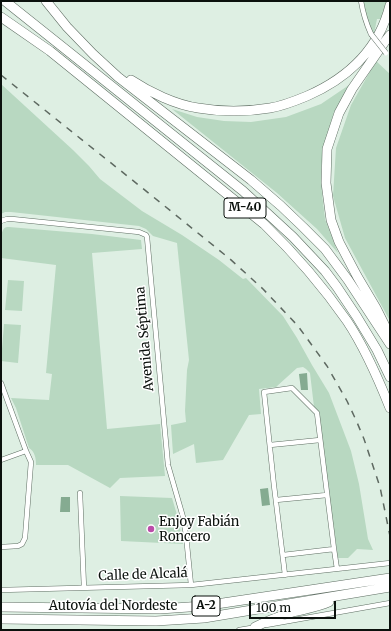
<!DOCTYPE html>
<meta charset="utf-8">
<style>
body{margin:0}
#map{position:relative;width:391px;height:631px;overflow:hidden;background:#deefe3;font-family:Merriweather,serif}
canvas{display:block}
.frame{position:absolute;inset:0;border:2px solid #0b110d;pointer-events:none}
.scale{position:absolute;left:249px;top:601px;width:87px;height:18px;box-sizing:border-box;border:2px solid #0b110d;border-top:0;padding-left:5px;font-size:12px;line-height:14px;white-space:nowrap;color:#0b110d;-webkit-text-stroke:3px #fff;paint-order:stroke}
</style>
<div id="map">
<canvas width="391" height="631"></canvas>
<div class="frame"></div>
<div class="scale">100 m</div>
</div>
<script>
const ctx = document.querySelector('canvas').getContext('2d');
ctx.lineJoin = 'round';
function fillPath(path, color) {
  ctx.fillStyle = color;
  ctx.fill(path, 'evenodd');
}
function stroke(path, color, width, dash) {
  ctx.strokeStyle = color;
  ctx.lineWidth = width;
  ctx.lineCap = dash ? 'butt' : 'round';
  ctx.setLineDash(dash || []);
  ctx.stroke(path);
}
function write(font, color, halo, rows, align = 'center') {
  ctx.font = font + ' Merriweather,serif';
  ctx.lineWidth = 3;
  ctx.setLineDash([]);
  ctx.textBaseline = 'middle';
  ctx.strokeStyle = halo;
  ctx.fillStyle = color;
  for (const [text, x, y, turn = 0] of rows) {
    ctx.save();
    ctx.translate(x, y);
    ctx.rotate((+turn || 0) * Math.PI / 180);
    ctx.textAlign = isNaN(turn) ? turn : align;
    if (halo) ctx.strokeText(text, 0, 0);
    ctx.fillText(text, 0, 0);
    ctx.restore();
  }
}
fillPath(new Path2D(`
 M363 1H388L383 19H377L374 34C368 28 363 10 363 1Z
 M376 61 390 74V321L345 238 333 196 336 148 351 105Z
 M355 81 334 112 325 143 321 167 322 194 325 219 338 253 317 229 277 193 172 109 197 117 224 121 251 122 286 117 321 104Z
 M1 84 73 150 89 166 100 179 142 211 182 235 219 260 243 279 246 278 283 316 297 338 312 365 329 393 351 451 359 484 368 539 373 550 357 549 348 558H338L326 475 314 407 310 373 306 369 303 367 297 368 276 387 259 389 261 414 249 415 223 460 196 463 194 444 173 454 171 425 186 422 185 411 187 370 189 360 177 243 153 236 146 229 139 226 11 212H5L1 214Z
 M9 227 92 234 141 240 142 249 92 253 107 429 160 424 165 476 120 478 110 488 68 465H36C36 458 35 452 29 448L16 408 11 398 49 400 52 374 46 373 56 265 1 258C1 251 0 235 3 230 5 227 6 227 9 227Z
 M8 280 24 281 22 311 5 310Z
 M4 324 21 325 18 363 1 361Z
 M120 496 172 498 178 518 183 544 121 541Z`), '#b8d8c1');
fillPath(new Path2D(`
 M307 373 308 390H301L299 374Z
 M268 488 270 505 262 506 260 489Z
 M61 497H70V512H60Z`), '#85ab91');
const minor = new Path2D(`
 M361 1C363 13 366 23 371 34
 M1 221 7 219H12L139 232 146 235 147 237 168 465 183 517 186 535 191 585
 M1 383 26 451 31 462 25 538 22 544 18 546 1 547
 M270 445 320 440
 M1 460 26 451
 M80 493 84 588
 M276 500 327 495
 M334 549 337 569
 M283 555 334 549 317 413 292 388 264 392C270 453 277 514 285 575
 M1 590 191 585 390 563
 M266 625 390 603
 M239 630 257 627`);
const motorway = new Path2D(`
 M5 1 243 191 293 237 325 271 337 287 357 317 377 350 390 377
 M46 1 67 27 93 54 118 77 251 180 281 206 303 227 325 249 348 280 390 344
 M1 17 50 51 264 224C295 254 322 285 347 321 365 348 378 378 390 408
 M131 80C149 92 176 105 198 108 221 112 246 112 270 108 283 106 295 101 307 96 348 78 379 49 390 5
 M388 332 376 308 357 276 339 242 331 220 326 183 327 149 339 113 352 89 386 40 390 35
 M1 607 160 609 203 606 390 578
 M1 619 156 621 204 618 390 587
 M255 627C267 621 280 616 293 612 305 609 318 607 329 602`);
stroke(minor, '#5f6e63', 5.5);
stroke(motorway, '#5f6e63', 10);
stroke(minor, '#fff', 4.5);
stroke(motorway, '#fff', 9);
stroke(new Path2D(`
 M1 75 151 195 230 259 263 289 298 326 327 366 347 401 356 420 364 439 380 487 390 536`), '#5e6961', 1.5, [7, 7]);
const minorBridge = new Path2D(`
 M371 34 386 53`);
stroke(minorBridge, '#5f6e63', 5.5, []);
stroke(minorBridge, '#fff', 4.5);
for (const [x, y, r, color] of [
 [151,529,4,"#bb4ca9"]
]) {
  const dot = new Path2D();
  dot.arc(x, y, r, 0, 2 * Math.PI);
  ctx.fillStyle = color;
  ctx.fill(dot);
  stroke(dot, '#fff', 1.5);
}
for (const [x, y, w] of [
 [245,208,42],
 [206,606,28]
]) {
  const box = new Path2D();
  box.roundRect(x - w / 2, y - 10, w, 20, 3);
  ctx.fillStyle = '#fff';
  ctx.fill(box);
  stroke(box, '#0b110d', 1);
}
write('bold 12px', '#0b110d', null, [
 ["M-40",245,208],
 ["A-2",206,606]
]);
write('13px', '#0b110d', '#fff', [
 ["Avenida Séptima",145,339,-95],
 ["Calle de Alcalá",143,575,-2],
 ["Autovía del Nordeste",113,606]
]);
write('13px', '#0b110d', '#fff', [
 ["Enjoy Fabián",159,522],
 ["Roncero",159,537]
], 'left');
</script>
